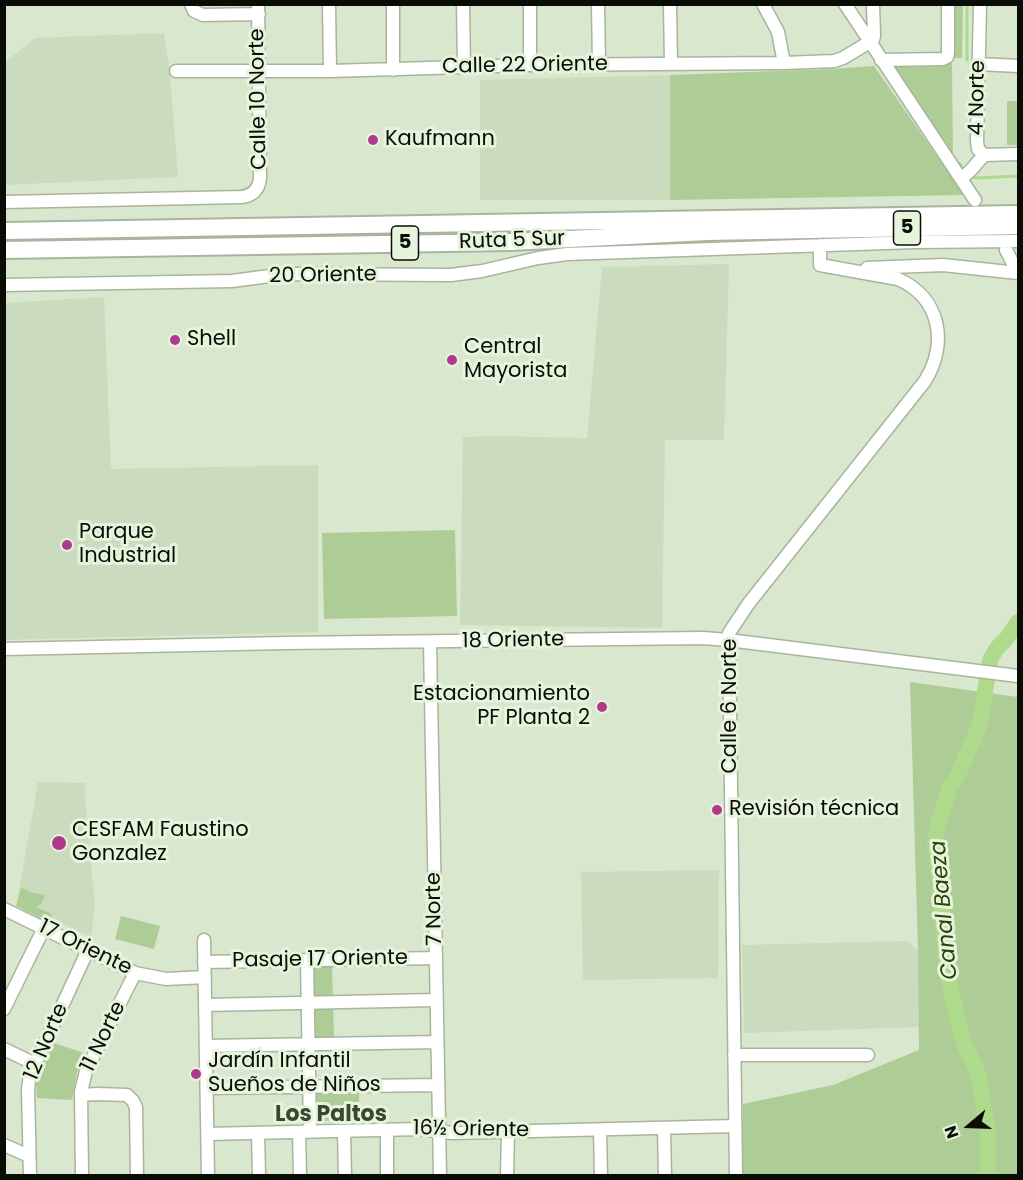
<!DOCTYPE html>
<meta charset="utf-8">
<style>
body{margin:0}
#map{position:relative;width:1023px;height:1180px;overflow:hidden;background:#d9e7cf;font-family:Poppins,sans-serif}
canvas{display:block}
.frame{position:absolute;inset:0;border:6px solid #090d06;pointer-events:none}
.north{position:absolute;left:939px;top:1096px;width:60px;height:60px;-webkit-text-stroke:4px #e6f4dc;paint-order:stroke;rotate:251deg;font-size:16px;font-weight:700;line-height:24px;text-align:center;color:#090d06}
.north::after{content:'';display:block;margin:auto;width:21px;height:27px;background:#090d06;clip-path:polygon(50% 0,100% 100%,50% 72%,0 100%)}
</style>
<div id="map">
<canvas width="1023" height="1180"></canvas>
<div class="frame"></div>
<div class="north">N</div>
</div>
<script>
const ctx = document.querySelector('canvas').getContext('2d');
ctx.lineJoin = 'round';
function fillPath(path, color) {
  ctx.fillStyle = color;
  ctx.fill(path, 'evenodd');
}
function stroke(path, color, width, dash) {
  ctx.strokeStyle = color;
  ctx.lineWidth = width;
  ctx.lineCap = dash ? 'butt' : 'round';
  ctx.setLineDash(dash || []);
  ctx.stroke(path);
}
function write(font, color, halo, rows, align = 'center') {
  ctx.font = font + ' Poppins,sans-serif';
  ctx.lineWidth = 6;
  ctx.setLineDash([]);
  ctx.textBaseline = 'middle';
  ctx.strokeStyle = halo;
  ctx.fillStyle = color;
  for (const [text, x, y, turn = 0] of rows) {
    ctx.save();
    ctx.translate(x, y);
    ctx.rotate((+turn || 0) * Math.PI / 180);
    ctx.textAlign = isNaN(turn) ? turn : align;
    if (halo) ctx.strokeText(text, 0, 0);
    ctx.fillText(text, 0, 0);
    ctx.restore();
  }
}
fillPath(new Path2D(`
 M164 33 170 73 178 177 5 185 4 63 35 38Z
 M670 75V200H480V80Z
 M729 264 724 440H665L662 628 460 625 463 437 494 436 587 438 602 267Z
 M104 297 111 469 318 465V632L5 640V303Z
 M38 782 85 783V798L95 904 91 937 17 903Z
 M719 870 718 978 583 980 581 872Z
 M906 941 918 950 919 1027 744 1033 742 945Z`), '#cbdcbe');
fillPath(new Path2D(`
 M951 5H963L962 58H951Z
 M952 63 953 159 890 64Z
 M874 66 964 195 670 200V75L831 69Z
 M1018 101V145H1007V101Z
 M455 530 457 616 324 619 322 533Z
 M910 682 1018 697V1175H743V1104L833 1085 919 1050 918 950Z
 M21 888 28 890V892L45 895 42 903 36 907 52 914V919L49 922 16 906Z
 M121 916 160 926 154 949 115 939Z
 M332 966 334 1037 316 1044 313 967Z
 M54 1043 84 1053 77 1073 72 1100 37 1098 36 1082Z
 M359 1093V1120L316 1121 315 1094Z`), '#aecd96');
stroke(new Path2D(`
 M967 4V60
 M960 164 965 171
 M970 175 972 177 978 178 1018 176`), '#afda8b', 3);
stroke(new Path2D(`
 M988 1176V1135L979 1078 974 1064 965 1046 961 1033 946 969 940 883 935 841 937 828 950 787 956 779 980 724 990 660 997 648 1007 638 1018 622`), '#afda8b', 16);
const minor = new Path2D(`
 M191 4 194 11 203 15 259 14
 M329 4 330 71
 M393 4V70
 M463 4 464 67
 M530 4V65
 M598 4 599 64
 M670 4 671 64
 M763 4 778 32 784 63
 M845 4 975 200
 M980 4 977 141 978 149 984 155 1018 154
 M881 60 943 59 947 57 948 53V4
 M979 64 1018 66
 M176 71H330L530 65 784 63 834 61 843 58 873 40 874 36 873 4
 M961 179 971 170 984 155
 M4 202 241 197C253 196 259 189 260 178L258 4
 M1006 250 1018 273
 M867 268 943 265 1018 273
 M4 285 232 281 277 275 293 274 451 275 482 271 538 258 567 254 915 242 1018 241
 M430 642 440 1176
 M4 649 285 643 703 638 728 640 1018 676
 M4 909 135 973 166 979 205 977
 M204 940 208 1176
 M307 960 310 1132
 M204 962 436 958
 M205 1005 436 1000
 M4 1009 44 928
 M206 1046 437 1042
 M4 1049 35 1064
 M734 1055H868
 M207 1088 438 1085
 M81 1095 97 1094 127 1095 133 1101 136 1107 137 1176
 M664 1128 665 1176
 M387 1130V1176
 M600 1130 601 1176
 M344 1131 345 1176
 M299 1132 300 1176
 M258 1133 259 1176
 M208 1134 420 1129 452 1133 735 1126
 M4 1145 29 1156
 M30 1176 28 1089 30 1075 88 950
 M82 1176 81 1092 86 1071 135 973
 M507 1176 508 1132
 M736 1176 729 633 749 603 925 381C948 344 941 298 898 279L820 265V245`);
const highway = new Path2D(`
 M4 231 1018 214
 M4 250 510 242 707 232 1018 226`);
stroke(minor, '#a8b59e', 15);
stroke(highway, '#a8b59e', 20);
stroke(minor, '#fff', 12);
stroke(highway, '#fff', 16);
for (const [x, y, r, color] of [
 [373,140,6,"#b1398d"],
 [175,340,6,"#b1398d"],
 [452,360,6,"#b1398d"],
 [67,545,6,"#b1398d"],
 [602,707,6,"#b1398d"],
 [717,810,6,"#b1398d"],
 [59,843,8,"#b1398d"],
 [196,1074,6,"#b1398d"]
]) {
  const dot = new Path2D();
  dot.arc(x, y, r, 0, 2 * Math.PI);
  ctx.fillStyle = color;
  ctx.fill(dot);
  stroke(dot, '#e6f4dc', 2);
}
for (const [x, y, w] of [
 [907,228,27],
 [405,243,27]
]) {
  const box = new Path2D();
  box.roundRect(x - w / 2, y - 17, w, 34, 4.5);
  ctx.fillStyle = '#e6f4dc';
  ctx.fill(box);
  stroke(box, '#090d06', 1.5);
}
write('bold 20px', '#090d06', null, [
 ["5",907,228],
 ["5",405,243]
]);
write('21px', '#090d06', '#e6f4dc', [
 ["Calle 22 Oriente",525,66,-1],
 ["4 Norte",978,98,-89],
 ["Calle 10 Norte",259,99,-91],
 ["Ruta 5 Sur",512,241,-2],
 ["20 Oriente",323,276,-1],
 ["18 Oriente",513,641,-1],
 ["Calle 6 Norte",731,706,-90],
 ["7 Norte",435,909,-91],
 ["17 Oriente",85,948,26],
 ["Pasaje 17 Oriente",320,960,-1],
 ["11 Norte",104,1037,-64],
 ["12 Norte",47,1042,-67],
 ["16½ Oriente",471,1130,1]
]);
write('21px', '#090d06', '#e6f4dc', [
 ["Kaufmann",385,140],
 ["Shell",187,340],
 ["Central",464,348],
 ["Mayorista",464,372],
 ["Parque",79,533],
 ["Industrial",79,557],
 ["Estacionamiento",590,695,"right"],
 ["PF Planta 2",590,719,"right"],
 ["Revisión técnica",729,810],
 ["CESFAM Faustino",72,831],
 ["Gonzalez",72,855],
 ["Jardín Infantil",208,1062],
 ["Sueños de Niños",208,1086]
], 'left');
write('italic 22px', '#28420a', '#e6f4dc', [
 ["Canal Baeza",945,910,-95]
]);
write('bold 22px', '#3b4633', '#e6f4dc', [
 ["Los Paltos",331,1115]
]);
</script>
